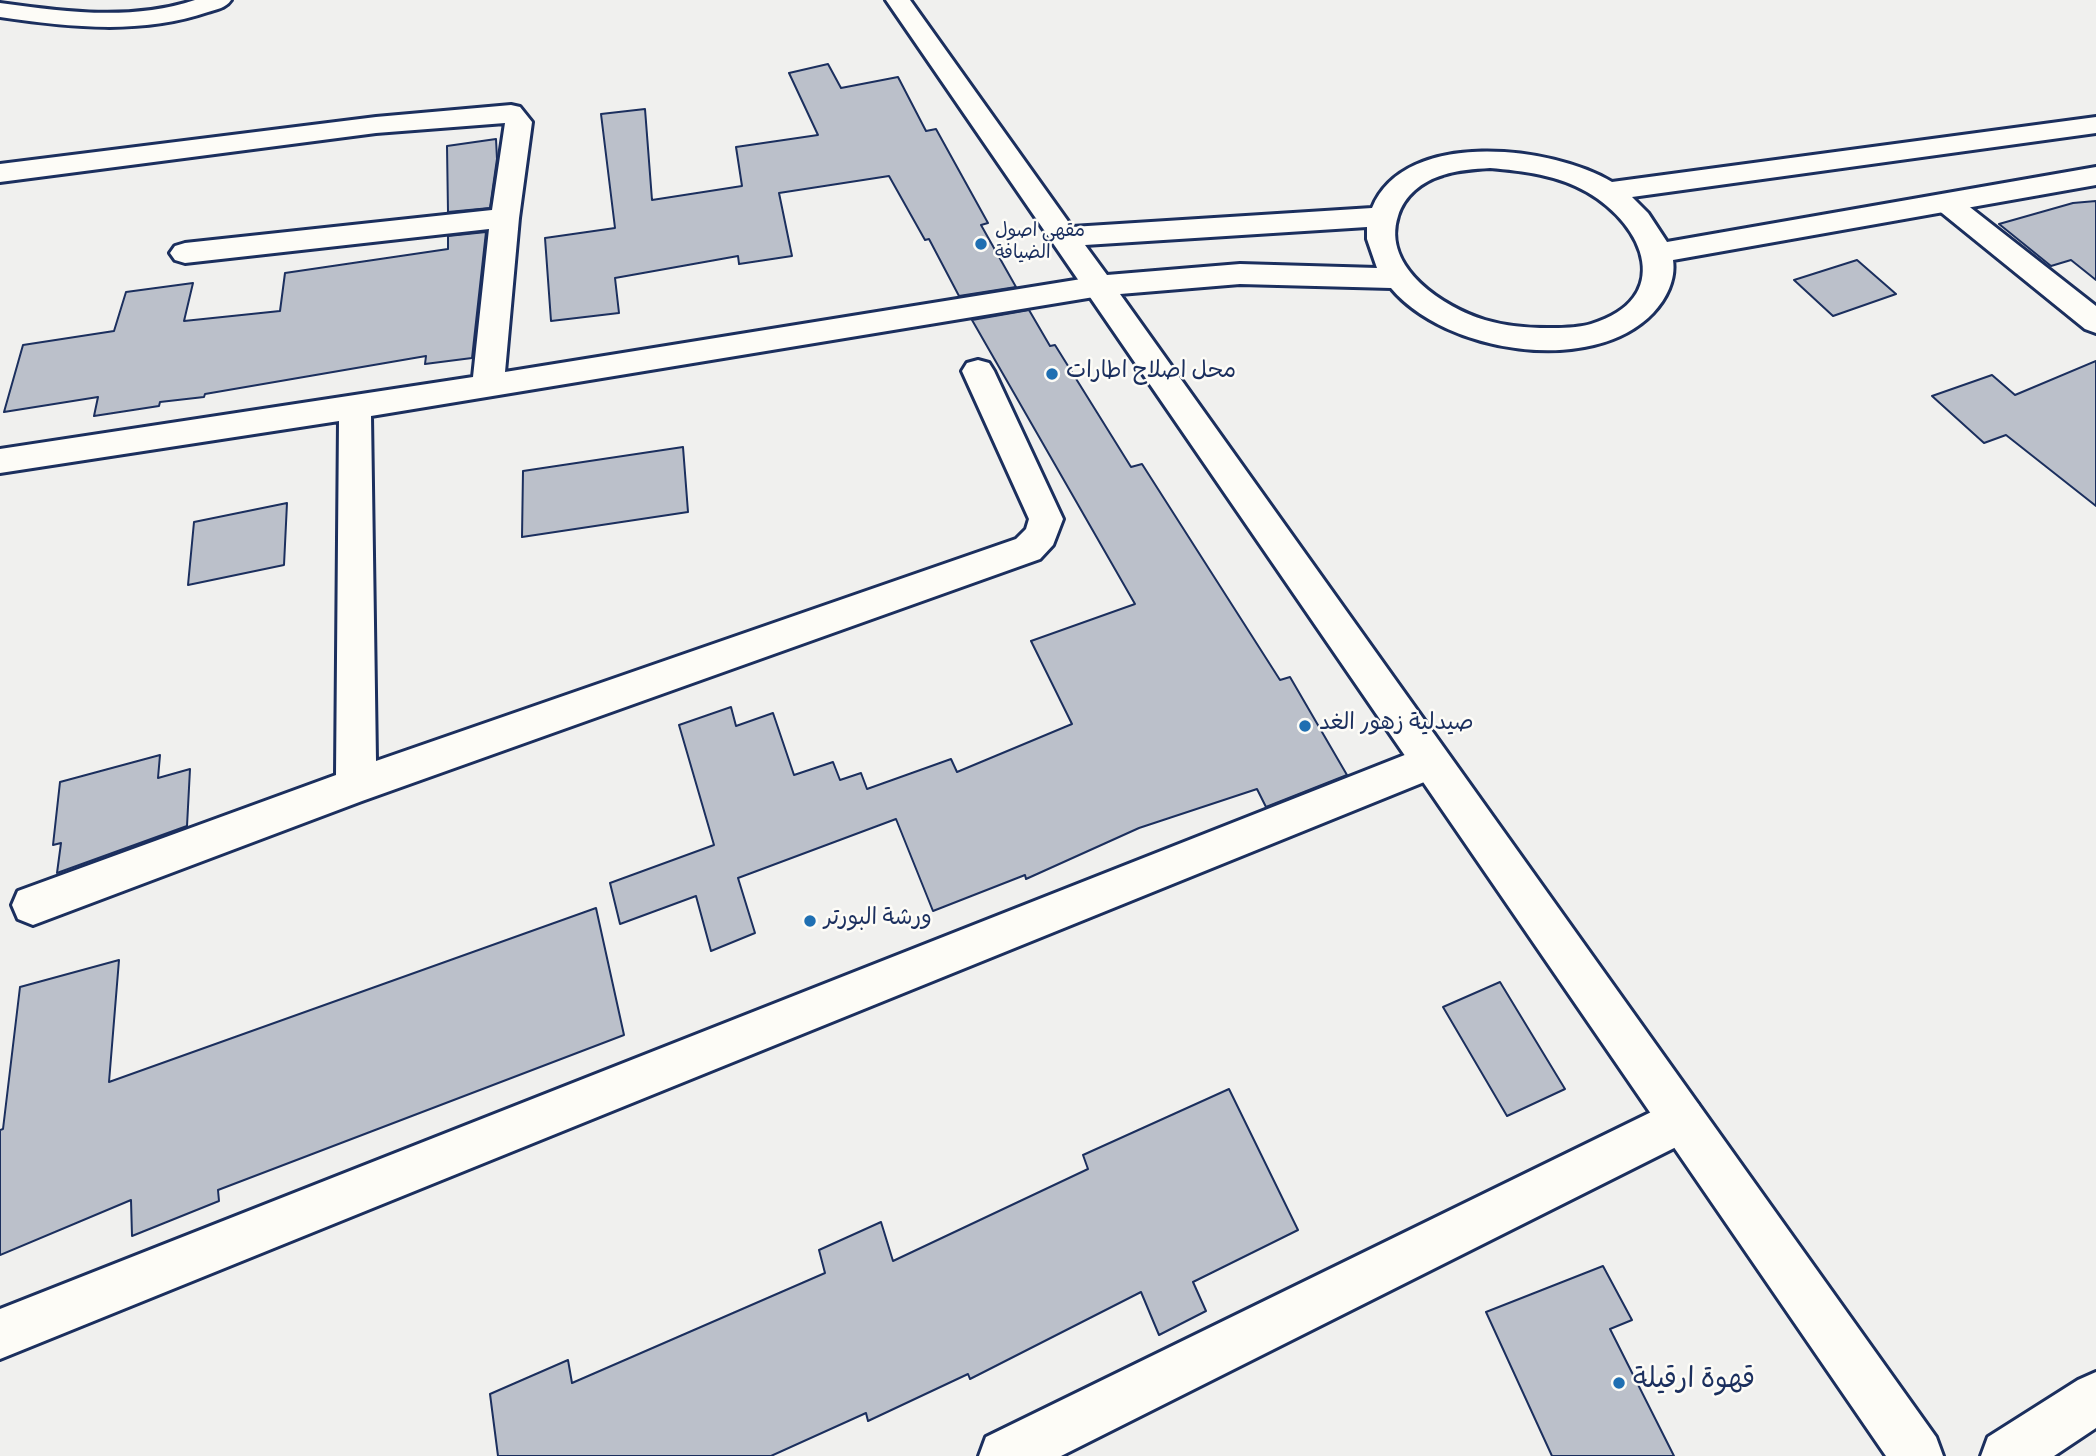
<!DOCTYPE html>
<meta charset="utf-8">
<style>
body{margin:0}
canvas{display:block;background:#f0f0ee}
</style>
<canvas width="2096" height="1456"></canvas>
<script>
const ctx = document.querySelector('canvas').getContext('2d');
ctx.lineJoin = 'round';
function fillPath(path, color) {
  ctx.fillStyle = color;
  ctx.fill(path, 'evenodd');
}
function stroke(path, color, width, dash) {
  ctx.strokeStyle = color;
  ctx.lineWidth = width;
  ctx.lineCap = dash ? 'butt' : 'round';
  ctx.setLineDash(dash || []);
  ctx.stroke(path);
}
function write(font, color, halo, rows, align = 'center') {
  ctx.font = font + ' Dekko,"Playpen Sans Arabic",sans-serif';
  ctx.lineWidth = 5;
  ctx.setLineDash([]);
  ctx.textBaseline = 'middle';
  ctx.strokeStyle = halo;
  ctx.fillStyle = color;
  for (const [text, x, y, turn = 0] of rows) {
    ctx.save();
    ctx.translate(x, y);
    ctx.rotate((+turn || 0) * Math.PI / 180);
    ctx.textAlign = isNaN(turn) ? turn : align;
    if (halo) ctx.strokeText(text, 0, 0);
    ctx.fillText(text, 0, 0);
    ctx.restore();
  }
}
const building = new Path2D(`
 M828 64 841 88 898 77 926 131 936 129 988 223 981 225 1016 287 959 296 929 239 925 240 889 176 779 193 792 256 739 264 738 256 615 278 619 313 551 321 545 238 615 228 601 114 645 109 652 200 742 186 736 147 818 135 789 73Z
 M496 139 497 159 490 208 448 212 447 146Z
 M2096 201V280L2071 260 2051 266 1999 224 2073 203Z
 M486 232 472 358 425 364 426 356 205 394 204 397 160 402 159 406 94 416 98 397 4 412 23 345 114 331 126 292 193 283 184 321 280 311 285 273 448 249V236Z
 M1857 260 1896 294 1833 316 1794 280Z
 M1029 310 1050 346 1055 345 1131 467 1142 464 1280 680 1290 677 1347 775 1266 807 1257 789 1139 828 1026 879 1025 875 933 911 896 819 738 878 755 933 711 951 696 896 620 924 610 883 714 845 679 725 731 707 736 726 773 713 794 775 833 762 840 780 861 773 867 789 951 759 957 772 1072 724 1031 641 1135 604 972 320Z
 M2096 361V506L2006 435 1984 443 1932 396 1992 375 2015 395Z
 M683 447 688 512 522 537 523 471Z
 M287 503 284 565 188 585 194 522Z
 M160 755 158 778 190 769 187 826 57 873 61 843 53 845 60 782Z
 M596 908 624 1035 218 1190 219 1201 132 1236 131 1200 0 1255V1130L3 1129 20 987 119 960 109 1082Z
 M1500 982 1565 1089 1507 1116 1443 1007Z
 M1229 1089 1298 1230 1193 1282 1206 1311 1159 1335 1141 1292 970 1379 968 1374 868 1421 866 1413 771 1456H498L490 1394 568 1360 572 1383 825 1273 819 1250 881 1222 893 1261 1088 1169 1083 1155Z
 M1603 1266 1632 1320 1610 1329 1674 1456H1552L1486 1312Z`);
fillPath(building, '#bbc0ca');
stroke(building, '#1b2f5e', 2);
const street = new Path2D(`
 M195 0H231C226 8 217 9 208 12 141 35 69 27 0 17V3C64 12 133 21 195 0Z
 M511 105 520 107 532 122 519 218 505 372 1100 276 1111 279 1115 286 1111 293 1100 296 371 416 376 761 1016 539 1026 529 1029 519 962 371 967 363 978 360 989 363 994 371 1063 519 1053 545 1040 559 362 801 33 925 18 919 12 905 18 891 336 775 339 421 0 473V449L473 377 489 229 185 263 175 260 170 253 175 246 185 243 492 210 505 123 376 133 0 182V164L376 117Z
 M1947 194 1957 197 2096 306V333L2085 329 1937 209 1933 203 1937 197Z
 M1430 745 1444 750 1450 762 1444 774 0 1359V1309Z
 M1682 1097 1698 1104 1705 1120 1698 1136 1061 1456H979L986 1437Z
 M2096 1372V1428L2054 1456H1981L1988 1437 2078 1380Z`);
const secondary = new Path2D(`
 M886 0H910L1072 227 1372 208C1404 128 1553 146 1612 182L2096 117V133L1632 197 1648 213 1667 242 2096 167V185L1673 260C1676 280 1666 299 1653 313 1592 377 1444 352 1391 288L1240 284 1120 294 1936 1437 1943 1456H1886ZM1490 168C1524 171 1558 175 1587 192 1646 226 1674 299 1591 324 1578 328 1562 328 1548 328 1527 328 1505 326 1485 320 1445 308 1381 268 1398 216 1404 196 1422 181 1443 175 1458 170 1474 169 1490 168ZM1367 227V239L1377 268 1240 264 1107 275 1085 245Z`);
stroke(street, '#1b2f5e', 6);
stroke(secondary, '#1b2f5e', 6);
fillPath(street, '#fdfcf7');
fillPath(secondary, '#fdfcf7');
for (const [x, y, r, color] of [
 [981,244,7,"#1f6fb2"],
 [1052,374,7,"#1f6fb2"],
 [1305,726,7,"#1f6fb2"],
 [810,921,7,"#1f6fb2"],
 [1619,1383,7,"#1f6fb2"]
]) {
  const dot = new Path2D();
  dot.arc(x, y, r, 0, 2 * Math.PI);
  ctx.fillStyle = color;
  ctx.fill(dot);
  stroke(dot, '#fdfcf7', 2.5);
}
write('19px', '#1b2f5e', '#fdfcf7', [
 ["مقهى اصول",995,233],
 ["الضيافة",995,255]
], 'left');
write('23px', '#1b2f5e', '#fdfcf7', [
 ["محل اصلاح اطارات",1066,374],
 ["صيدلية زهور الغد",1319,726],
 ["ورشة البورتر",824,921]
], 'left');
write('28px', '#1b2f5e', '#fdfcf7', [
 ["قهوة ارقيلة",1633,1383]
], 'left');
</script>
